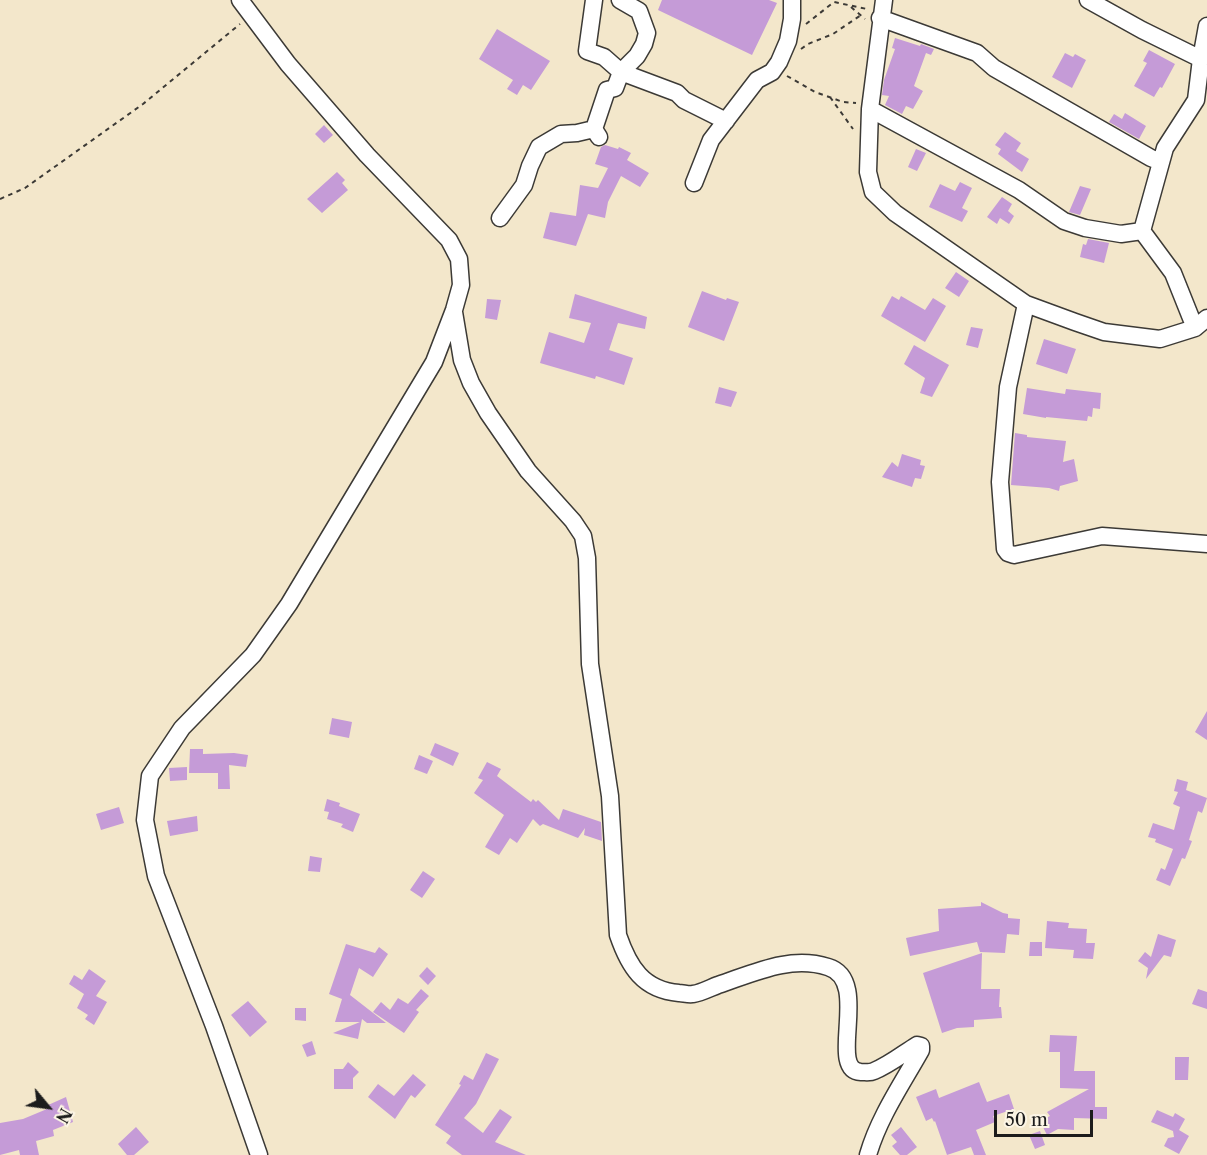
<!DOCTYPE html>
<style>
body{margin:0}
#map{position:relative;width:1207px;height:1155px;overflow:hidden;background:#f3e7cb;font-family:"Libre Caslon Text",serif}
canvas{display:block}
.north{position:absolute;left:18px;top:1077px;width:60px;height:60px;-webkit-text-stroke:4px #fcf5e5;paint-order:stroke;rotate:119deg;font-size:16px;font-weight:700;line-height:24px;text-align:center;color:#1c1c1c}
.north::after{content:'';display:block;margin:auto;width:21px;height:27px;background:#1c1c1c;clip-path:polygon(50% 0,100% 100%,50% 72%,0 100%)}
.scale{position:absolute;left:994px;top:1110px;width:99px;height:27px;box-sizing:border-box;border:3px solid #1c1c1c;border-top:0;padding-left:8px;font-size:18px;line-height:21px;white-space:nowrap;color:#1c1c1c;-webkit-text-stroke:4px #fcf5e5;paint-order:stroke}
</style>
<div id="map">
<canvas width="1207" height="1155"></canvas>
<div class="north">N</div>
<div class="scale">50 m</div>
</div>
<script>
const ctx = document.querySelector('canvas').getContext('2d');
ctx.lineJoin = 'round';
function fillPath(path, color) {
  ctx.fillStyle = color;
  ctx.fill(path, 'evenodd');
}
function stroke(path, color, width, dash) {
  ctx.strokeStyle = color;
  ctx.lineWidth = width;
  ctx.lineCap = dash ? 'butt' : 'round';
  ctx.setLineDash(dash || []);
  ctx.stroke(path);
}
fillPath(new Path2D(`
 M662 0H769L777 3 752 55 658 10Z
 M497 29 550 61 531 90 523 85 517 95 507 89 513 80 479 59Z
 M895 38 920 46 921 44 934 49 931 55 926 53 914 86 923 91 913 109 906 106 902 114 885 105 889 96 882 95 884 80 895 49 892 48Z
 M1149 50 1175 64 1162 88 1160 87 1154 97 1134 86 1147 63 1143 61Z
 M1065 53 1073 57 1075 54 1086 60 1072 88 1052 77Z
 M1125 113 1146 126 1139 139 1109 122 1114 114 1122 119Z
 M324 125 333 135 324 143 315 134Z
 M1005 132 1021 143 1016 151 1029 159 1022 172 998 154 1001 149 995 145Z
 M605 145 618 149 619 147 631 153 627 160 649 173 640 187 621 176 608 202 605 218 588 214 576 246 543 238 550 212 576 216 580 185 598 188 608 168 595 164 601 147Z
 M916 149 926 153 917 171 908 167Z
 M337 172 345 180 342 183 348 190 322 213 307 199Z
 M960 182 972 188 962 208 968 211 962 222 929 207 940 184 955 191Z
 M1080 186 1091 189 1080 215 1069 212Z
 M1002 197 1012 204 1008 211 1014 216 1009 224 1000 218 997 224 987 217Z
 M1088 239 1109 243 1104 263 1080 257 1083 244 1086 245Z
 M956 272 969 281 959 297 945 288Z
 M702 291 726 300 727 298 739 302 724 341 688 327Z
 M575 294 647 317 645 329 618 323 609 350 633 358 624 385 596 376 595 379 540 363 549 332 584 343 591 323 569 318Z
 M892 296 899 300 901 296 925 310 933 298 946 306 925 342 881 316Z
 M487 299 501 300 497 320 485 318Z
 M971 327 983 329 978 348 966 345Z
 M1044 339 1076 349 1067 374 1036 364Z
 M914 345 949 365 932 397 920 393 925 378 904 364Z
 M719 387 737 392 731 407 715 403Z
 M1027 388 1065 394 1066 389 1101 393 1100 409 1093 408 1092 417 1088 416 1087 421 1046 417V418L1023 414Z
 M1015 433 1027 435V437L1066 441 1063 462 1074 459 1078 481 1060 486 1059 491 1049 488 1011 485Z
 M902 454 921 460 920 465 925 466 921 479 915 478 912 487 882 477 892 462 898 467Z
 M1207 711V740L1195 732Z
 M332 718 352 722 349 738 329 734Z
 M435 743 459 753 453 766 430 755Z
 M190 749H203V754L234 753 248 755 246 767 229 765 230 789H218V773H189Z
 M419 755 433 761 427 774 414 769Z
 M487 762 501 769 497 776 531 802 533 799 536 802 538 800 559 820 563 809 601 822 602 841 584 835 585 828 578 838 543 824 540 826 533 819 517 843 510 838 499 855 485 847 504 815 474 793 483 780 478 778Z
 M187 767V780L170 781 169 768Z
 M1177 779 1188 782 1186 790 1207 798 1202 813 1198 811 1189 840 1192 841 1185 859 1182 858 1170 886 1156 880 1161 868 1165 870 1173 849 1155 842 1156 839 1148 837 1153 823 1174 830 1180 807 1173 804 1178 792 1174 791Z
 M327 799 340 803 339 806 360 814 353 832 341 827 343 824 327 819 329 812 324 811Z
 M119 807 124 823 101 830 96 814Z
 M197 816 198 831 170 836 167 821Z
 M310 856 322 858 320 872 308 871Z
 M423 871 435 879 422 898 410 890Z
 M981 902 1003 913 1008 914V918L1020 919 1019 935 1007 934 1005 953 980 952 977 942 910 956 906 938 939 931 938 909 981 906Z
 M1047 921 1069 923 1068 928 1087 929 1086 943H1095L1093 959 1073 958 1074 950 1045 948Z
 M1158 934 1176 940 1171 957 1164 955 1146 979 1148 968 1138 961 1145 952 1151 957Z
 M1030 942H1042V956H1029Z
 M346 944 375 953 379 947 388 954 373 977 359 968 350 995 386 1023H367L362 1019 358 1039 333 1033 360 1022H335L342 999 329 994Z
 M982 953 981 989H1000L999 1007H1001L1002 1018 974 1020V1027L957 1028 942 1033 923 973Z
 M427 967 436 976 428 985 419 976Z
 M89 969 106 981 96 996 107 1002 94 1025 85 1019 88 1015 77 1008 84 994 69 984 74 975 82 980Z
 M421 989 429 996 416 1010 419 1012 404 1033 373 1012 381 1002 390 1010 398 998 408 1004Z
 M1198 989 1207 992V1009L1192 1004Z
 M248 1001 267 1022 250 1037 231 1015Z
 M295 1008H306V1021L295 1020Z
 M1050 1035 1077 1036 1074 1071H1095V1107H1107V1119L1074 1118V1130L1058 1129 1047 1135 1040 1121 1050 1116 1047 1112 1089 1089 1060 1088V1052H1049Z
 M312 1041 316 1054 307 1057 302 1045Z
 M486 1053 499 1059 476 1104 464 1118 483 1133 500 1109 512 1117 495 1142 526 1155H462L446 1143 451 1136 435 1125 461 1085 459 1084 464 1075 473 1080Z
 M1175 1057H1189L1188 1080H1175Z
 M348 1062 359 1072 353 1078V1089H334V1069H343Z
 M413 1074 426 1085 415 1098 411 1095 395 1119 368 1097 378 1084 394 1096Z
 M979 1082 987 1102 1009 1094 1014 1109 993 1116 995 1122 976 1130 986 1155H974L971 1147 947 1155 935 1121 934 1122 932 1118 926 1121 916 1097 936 1089 939 1098Z
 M66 1097 73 1122 53 1130 54 1136 36 1141 39 1155H20L19 1150 0 1155V1123L23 1119 47 1109 46 1106Z
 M1157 1110 1173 1117 1175 1113 1185 1119 1179 1130 1189 1136 1179 1154 1164 1146 1168 1138 1174 1137 1173 1131 1151 1122Z
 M136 1127 149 1142 134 1155H127L118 1144Z
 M901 1127 917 1147 907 1155H900L892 1146 897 1142 891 1135Z
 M1040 1131 1045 1145 1035 1149 1029 1135Z`), '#c59bd7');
const minor = new Path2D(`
 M240 0 288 64 367 155 449 240 459 259 461 285 454 310 434 362 289 604 253 655 182 728 150 776 145 820 156 876 214 1026 259 1155
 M594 0 587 51 604 57 621 72 677 93 684 100 726 121
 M884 0 870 109 868 172 873 192 895 213 1026 304 1075 322 1104 332 1160 339 1195 328 1207 318
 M1088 0 1142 30 1201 59 1207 26
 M880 18 977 53 994 68 1151 158 1161 162
 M870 109 1019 190 1064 221 1085 228 1121 234 1142 231
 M599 137 594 129 607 90 615 88 621 72 637 56 644 44 647 33 639 11 620 0
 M694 183 711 140 757 80 772 72 779 62 788 41 792 19V0
 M500 218 524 185 530 166 539 147 561 134 577 133 594 129
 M1026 304 1008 387 1000 482 1005 549 1008 553 1014 555 1102 536 1207 544
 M454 312 462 360 471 383 488 413 528 471 573 521 583 536 587 558 590 664 610 796 618 935C629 967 643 990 679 993 683 993 689 995 693 994 701 993 710 988 718 985 754 973 790 955 828 967 872 980 826 1070 861 1072 866 1072 870 1073 874 1071 889 1065 904 1053 917 1045L921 1046V1050C902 1084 879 1117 868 1155
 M1195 328 1173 273 1142 231 1165 148 1196 100 1201 59`);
stroke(minor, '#3c3a36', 19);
stroke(new Path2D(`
 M851 7 865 19
 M806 24 834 2 867 9
 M801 49 808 44 833 34 861 15
 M787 76 815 92 843 102 856 103
 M830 97 853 129
 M0 199 25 188 143 104 240 24`), '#3c3a36', 2, [4.5, 4.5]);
stroke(minor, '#fff', 16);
</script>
